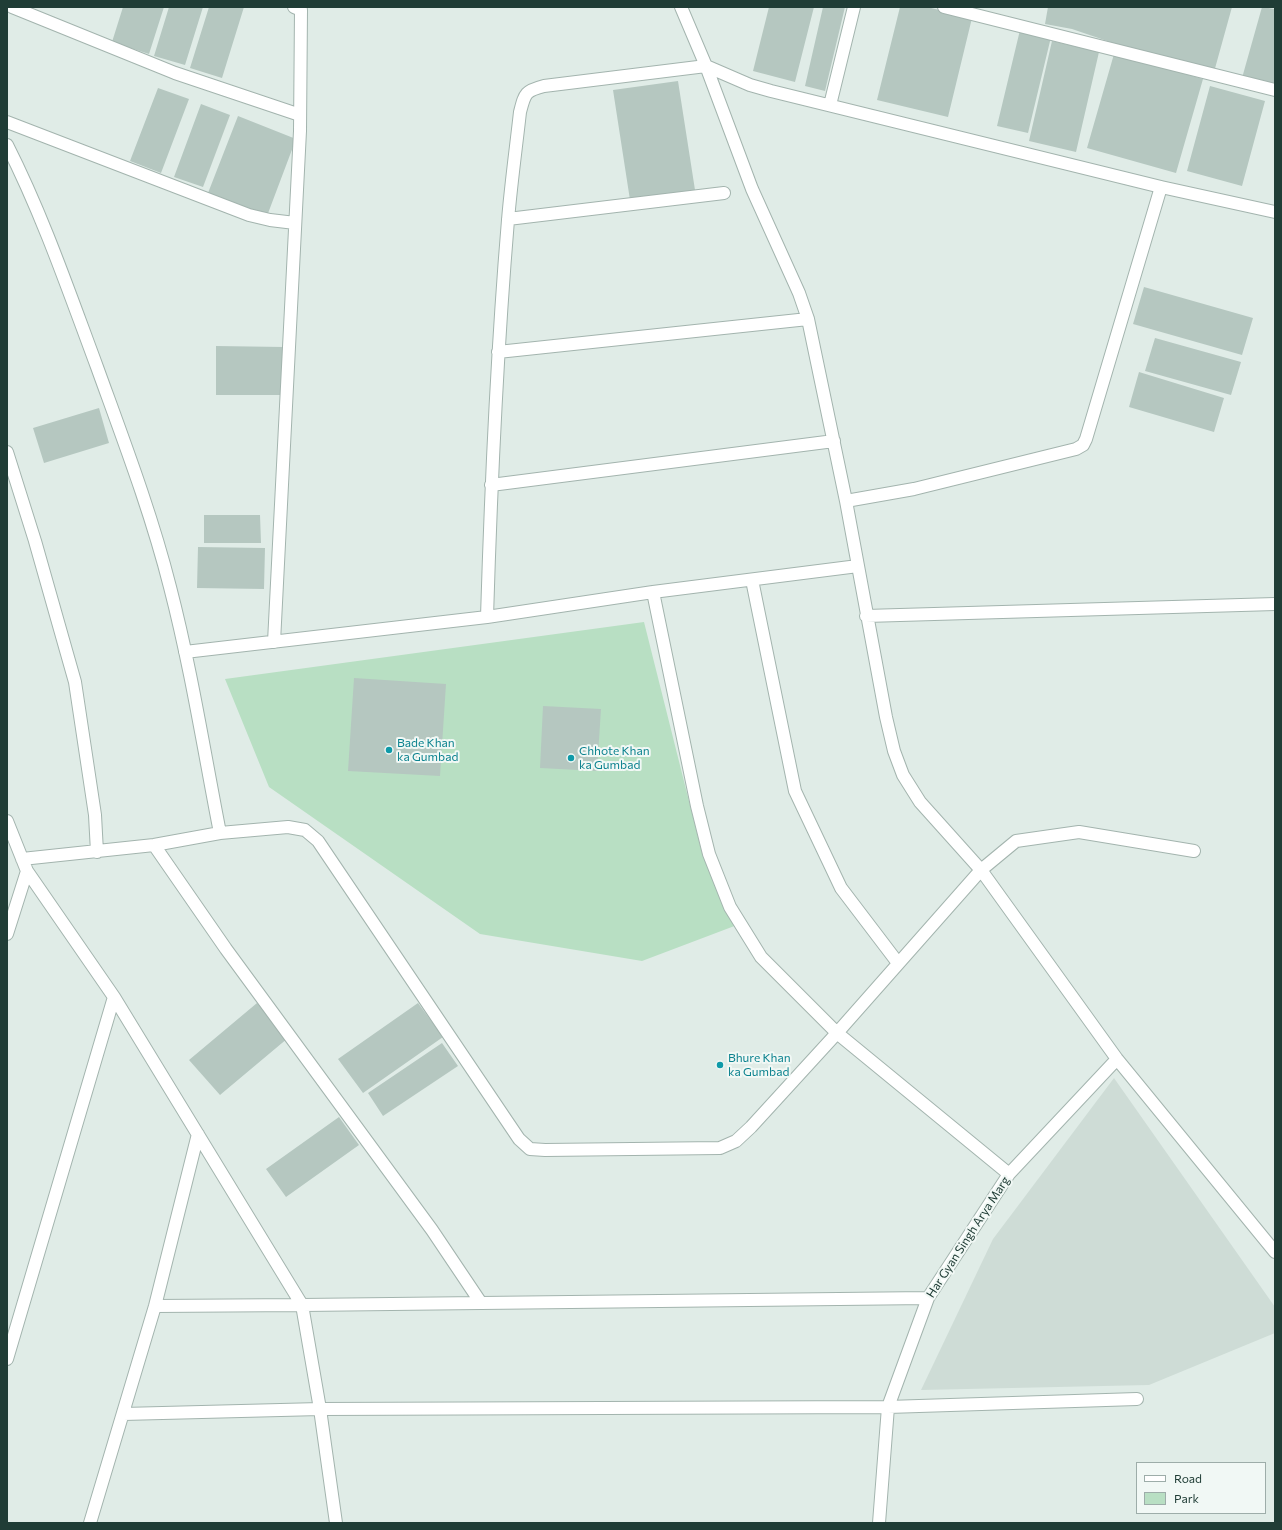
<!DOCTYPE html>
<style>
body{margin:0}
#map{position:relative;width:1282px;height:1530px;overflow:hidden;background:#e0ece7;font-family:Commissioner,sans-serif}
canvas{display:block}
.frame{position:absolute;inset:0;border:8px solid #203d36;pointer-events:none}
.legend{position:absolute;left:1136px;top:1462px;width:130px;height:52px;box-sizing:border-box;background:#f1f8f5;border:1px solid #9dada9;margin:0;padding:5px 7px;list-style:none;font-size:12px;color:#203d36}
.legend li{display:flex;align-items:center;gap:8px;height:20px}
.legend b{width:20px;border:1px solid #9dada9}
</style>
<div id="map">
<canvas width="1282" height="1530"></canvas>
<div class="frame"></div>
<ul class="legend">
<li><b style="height:5px;background:#fff"></b>Road</li>
<li><b style="height:11px;background:#b8dfc3"></b>Park</li>
</ul>
</div>
<script>
const ctx = document.querySelector('canvas').getContext('2d');
ctx.lineJoin = 'round';
function fillPath(path, color) {
  ctx.fillStyle = color;
  ctx.fill(path, 'evenodd');
}
function stroke(path, color, width, dash) {
  ctx.strokeStyle = color;
  ctx.lineWidth = width;
  ctx.lineCap = dash ? 'butt' : 'round';
  ctx.setLineDash(dash || []);
  ctx.stroke(path);
}
function write(font, color, halo, rows, align = 'center') {
  ctx.font = font + ' Commissioner,sans-serif';
  ctx.lineWidth = 4;
  ctx.setLineDash([]);
  ctx.textBaseline = 'middle';
  ctx.strokeStyle = halo;
  ctx.fillStyle = color;
  for (const [text, x, y, turn = 0] of rows) {
    ctx.save();
    ctx.translate(x, y);
    ctx.rotate((+turn || 0) * Math.PI / 180);
    ctx.textAlign = isNaN(turn) ? turn : align;
    if (halo) ctx.strokeText(text, 0, 0);
    ctx.fillText(text, 0, 0);
    ctx.restore();
  }
}
fillPath(new Path2D(`
 M1114 1078 1275 1307V1333L1149 1385 921 1390 993 1239Z`), '#cedcd6');
fillPath(new Path2D(`
 M644 622 703 857 745 922 642 961 480 934 269 787 225 679Z`), '#b8dfc3');
fillPath(new Path2D(`
 M123 7H164L149 54 112 42Z
 M169 7H203L185 65 154 56Z
 M209 7H244L222 78 190 68Z
 M769 7H814L795 82 753 71Z
 M823 7H845L825 91 805 86Z
 M900 7H927L972 18 948 117 877 100Z
 M1048 7H1232L1214 72 1154 57 1072 29 1045 24Z
 M1262 7 1275 9V87L1242 78Z
 M1020 30 1051 37 1028 133 997 126Z
 M1052 41 1099 52 1076 152 1029 141Z
 M1114 54 1203 79 1176 173 1087 148Z
 M678 81 695 190 630 200 613 90Z
 M1210 86 1265 101 1242 186 1187 171Z
 M158 88 189 99 161 173 130 161Z
 M201 104 230 115 203 187 174 177Z
 M238 116 296 139 267 216 208 193Z
 M1144 287 1253 318 1242 355 1133 324Z
 M1155 338 1241 362 1231 395 1145 371Z
 M216 346 284 347V395H216Z
 M1139 372 1224 398 1214 432 1129 407Z
 M99 408 109 443 44 463 33 428Z
 M204 515H260L261 543H204Z
 M198 547 265 548 264 589 197 588Z
 M354 678 446 684 440 776 348 771Z
 M543 706 601 709 597 771 540 768Z
 M257 1003 288 1038 220 1095 189 1060Z
 M418 1003 443 1037 363 1093 338 1059Z
 M442 1043 458 1066 383 1116 368 1093Z
 M339 1117 359 1145 286 1197 266 1169Z`), '#b5c7c0');
const street = new Path2D(`
 M12 7 175 73 300 115
 M681 7 706 66 752 189 799 293 808 319 846 501 886 717 894 751 903 775 920 802 981 870 1117 1059 1275 1252
 M944 7 1275 90
 M830 105 854 7
 M7 122 249 215 270 220 295 223
 M7 145C43 216 69 292 97 367 123 439 151 512 170 587 191 668 204 751 220 833
 M508 219 724 193
 M498 352 808 319
 M7 452 35 541 75 682 95 815 97 852
 M491 485 834 441
 M846 501 914 489 1076 449 1083 445 1086 439 1161 187
 M752 580 795 791 841 888 898 963
 M653 592 697 806 709 854 730 907 761 957 837 1033 1009 1174
 M866 616 1275 604
 M487 617C491 485 497 352 508 220 511 184 516 148 520 112 525 93 525 91 544 86L706 66 750 85 771 91 1161 187 1275 212
 M274 642 300 131 301 10 294 7
 M185 652 487 617 653 592 858 566
 M7 821 27 871 114 997 302 1305 320 1409 336 1523
 M154 845 226 949 432 1230 481 1303
 M22 859 154 845 220 833 288 827 305 830 318 841 519 1139 530 1149 545 1150 720 1148 736 1141 751 1127 837 1033 981 870 1016 841 1079 832 1194 851
 M7 934 27 871
 M155 1306 302 1305 928 1298
 M7 1359 114 997
 M123 1414 320 1409 888 1407 1137 1399
 M90 1523 155 1306 198 1134
 M879 1523 888 1407 928 1298 1009 1174 1117 1059`);
stroke(street, '#a3b4ae', 14);
stroke(street, '#fff', 12);
for (const [x, y, r, color] of [
 [389,750,4,"#0f9aa8"],
 [571,758,4,"#0f9aa8"],
 [720,1065,4,"#0f9aa8"]
]) {
  const dot = new Path2D();
  dot.arc(x, y, r, 0, 2 * Math.PI);
  ctx.fillStyle = color;
  ctx.fill(dot);
  stroke(dot, '#f1f8f5', 1.5);
}
write('12px', '#0d838f', '#f1f8f5', [
 ["Bade Khan",397,743],
 ["ka Gumbad",397,757],
 ["Chhote Khan",579,751],
 ["ka Gumbad",579,765],
 ["Bhure Khan",728,1058],
 ["ka Gumbad",728,1072]
], 'left');
write('12px', '#203d36', '#f1f8f5', [
 ["Har Gyan Singh Arya Marg",968,1237,-57]
]);
</script>
